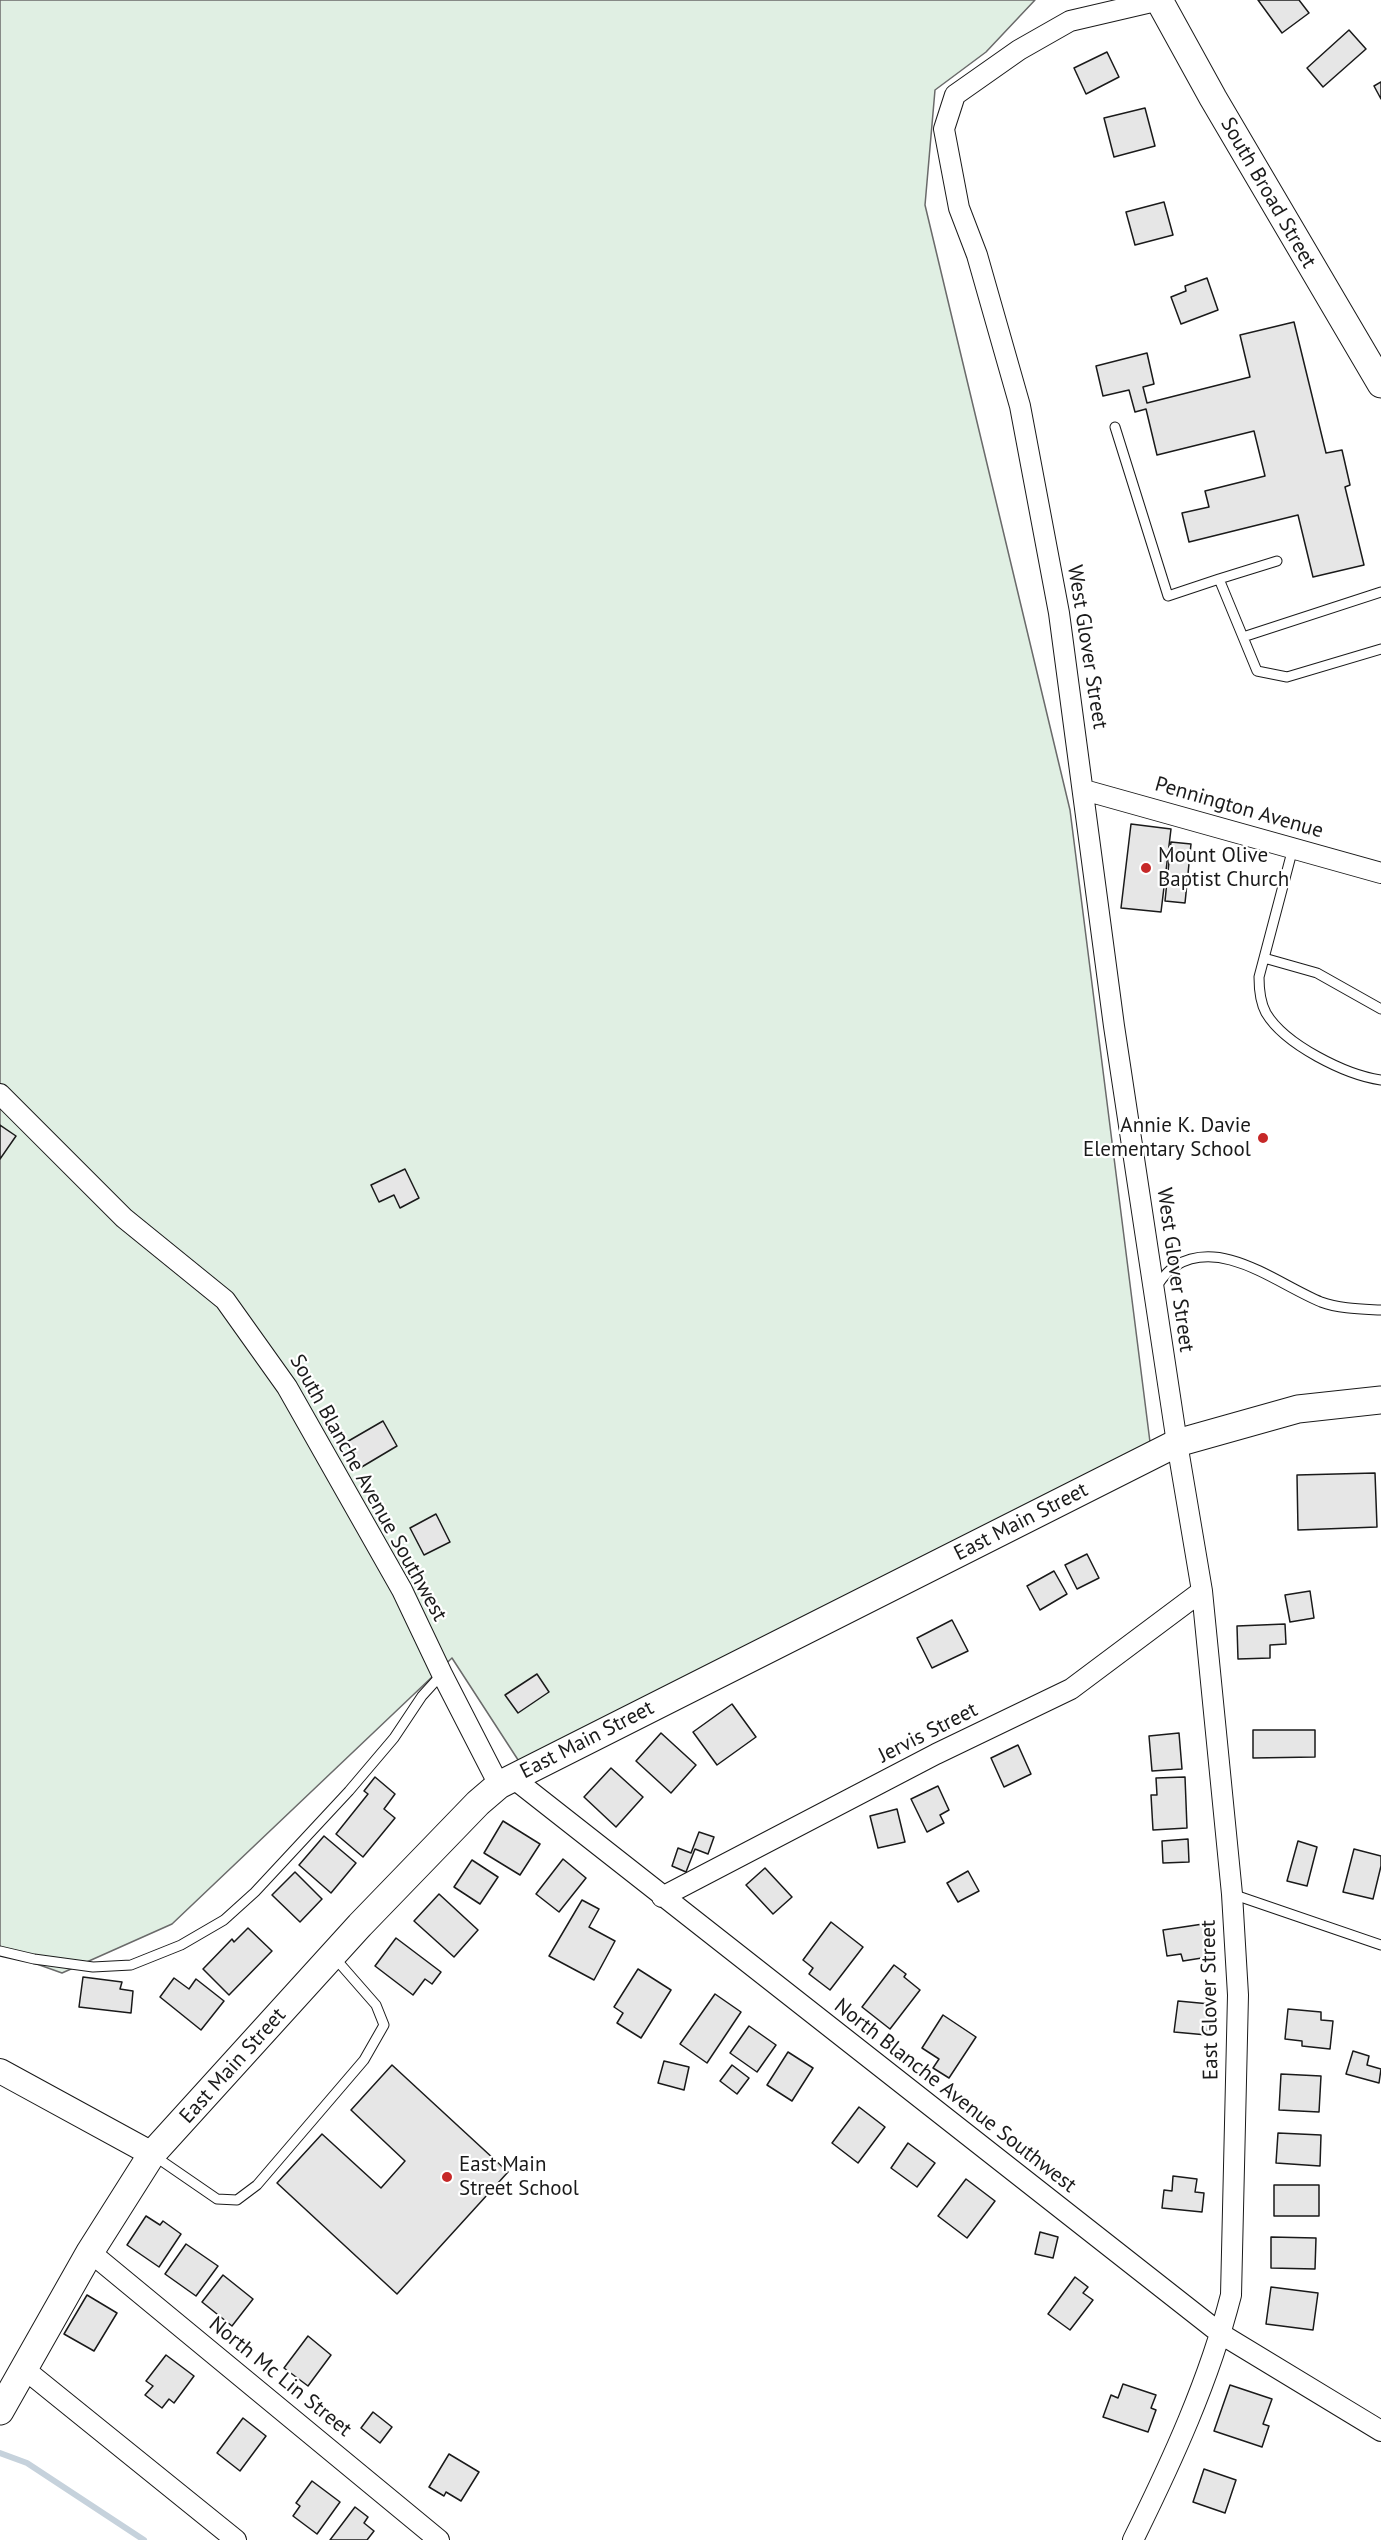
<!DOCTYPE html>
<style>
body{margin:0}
canvas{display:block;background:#fff}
</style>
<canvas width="1381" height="2540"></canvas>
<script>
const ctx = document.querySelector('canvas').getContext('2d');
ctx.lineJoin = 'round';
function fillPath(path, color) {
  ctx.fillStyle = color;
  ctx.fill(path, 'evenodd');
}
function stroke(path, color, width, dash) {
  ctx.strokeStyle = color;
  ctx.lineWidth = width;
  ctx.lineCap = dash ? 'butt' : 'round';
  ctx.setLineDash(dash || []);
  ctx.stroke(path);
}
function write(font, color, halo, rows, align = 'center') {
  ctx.font = font + ' "PT Sans",sans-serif';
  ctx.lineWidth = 4.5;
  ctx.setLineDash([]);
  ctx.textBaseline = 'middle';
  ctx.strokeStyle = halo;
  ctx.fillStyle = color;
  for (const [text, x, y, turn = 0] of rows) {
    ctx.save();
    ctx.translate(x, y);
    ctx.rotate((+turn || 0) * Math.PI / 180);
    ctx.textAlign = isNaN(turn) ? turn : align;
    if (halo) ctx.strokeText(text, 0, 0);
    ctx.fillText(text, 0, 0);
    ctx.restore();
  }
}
const green = new Path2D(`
 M0 0H1035L986 52 935 90 925 205 1070 810 1151 1450 522 1766 452 1658 172 1924 62 1973 0 1951Z`);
fillPath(green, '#e0efe3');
stroke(green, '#6a6a6a', 1.5);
stroke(new Path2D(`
 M0 2453 27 2463 144 2540`), '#c6d2dc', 6);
const building = new Path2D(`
 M1258 0H1299L1309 13 1282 33Z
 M1349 30 1366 49 1323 87 1307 68Z
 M1107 52 1119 77 1086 94 1074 68Z
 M1381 82V99L1374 86Z
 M1145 108 1155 146 1114 157 1104 118Z
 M1164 202 1173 235 1135 245 1126 212Z
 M1207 278 1218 310 1181 324 1171 297 1186 291 1185 286Z
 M1294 322 1326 453 1342 450 1350 485 1345 487 1364 565 1313 577 1298 515 1189 542 1182 513 1209 507 1205 491 1265 476 1254 431 1157 455 1146 409 1135 412 1129 390 1103 396 1096 366 1147 353 1154 384 1143 387 1147 403 1250 377 1240 335Z
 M1131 824 1171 829 1161 912 1121 908Z
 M1171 842 1191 844 1185 903 1165 901Z
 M0 1125 16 1136 0 1159Z
 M405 1169 419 1198 400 1208 394 1195 379 1202 371 1185Z
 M383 1421 397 1446 360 1468 345 1443Z
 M1375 1473 1377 1527 1298 1530 1297 1475Z
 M436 1514 450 1542 424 1555 410 1528Z
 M1087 1554 1099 1578 1077 1589 1065 1565Z
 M1054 1571 1067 1594 1040 1610 1027 1586Z
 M1310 1591 1314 1618 1290 1622 1285 1595Z
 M952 1620 968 1651 932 1668 917 1638Z
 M1285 1624 1286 1644 1270 1645V1658L1238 1659 1237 1626Z
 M537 1674 549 1692 518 1713 505 1695Z
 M732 1704 756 1737 717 1765 693 1732Z
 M1253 1730H1315V1757L1253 1758Z
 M661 1733 696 1765 671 1793 636 1761Z
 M1179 1733 1182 1769 1152 1771 1149 1736Z
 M1018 1745 1031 1774 1004 1787 991 1758Z
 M611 1768 643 1797 616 1827 584 1797Z
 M375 1777 395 1794 384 1809 395 1818 363 1857 336 1834 368 1794 364 1791Z
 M1185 1777 1187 1828 1153 1830 1151 1795H1157L1156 1778Z
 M938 1786 949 1810 940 1815 944 1823 927 1832 911 1799Z
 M897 1809 905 1842 878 1848 870 1816Z
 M503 1821 540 1844 520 1875 484 1853Z
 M699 1832 714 1837 708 1854 695 1849 686 1872 672 1866 678 1848 691 1853Z
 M324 1836 356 1863 331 1893 299 1865Z
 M1188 1839 1189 1862 1163 1863 1162 1841Z
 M1298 1841 1317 1847 1307 1886 1287 1881Z
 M1354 1849 1381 1856V1866L1373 1899 1343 1892Z
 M563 1859 586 1878 559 1912 536 1894Z
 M472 1860 498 1877 480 1904 454 1887Z
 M765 1868 792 1897 773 1914 746 1885Z
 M968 1871 979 1891 958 1902 947 1883Z
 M295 1872 322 1899 300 1922 272 1895Z
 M439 1894 478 1930 454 1957 414 1921Z
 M582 1900 599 1909 589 1927 615 1941 594 1980 549 1956Z
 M831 1922 863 1947 830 1990 809 1974 813 1968 803 1960Z
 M1203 1924 1208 1957 1183 1961 1181 1954 1167 1956 1163 1930Z
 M248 1928 272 1951 229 1995 203 1969 232 1939 234 1942Z
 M396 1938 441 1972 432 1984 425 1979 413 1995 375 1966Z
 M894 1965 906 1974 904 1977 920 1990 890 2029 862 2007Z
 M638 1969 671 1990 641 2038 617 2023 623 2013 614 2007Z
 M83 1977 122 1982 120 1989 133 1991 131 2013 79 2007Z
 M174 1978 189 1989 196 1979 224 2001 201 2030 160 1997Z
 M715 1994 741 2012 707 2063 680 2044Z
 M1178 2001 1210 2004 1207 2035 1174 2032Z
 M1288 2009 1321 2012V2020L1333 2021 1330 2049 1302 2046V2041L1285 2039Z
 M943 2015 976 2037 949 2078 933 2068 939 2059 922 2048Z
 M749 2026 776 2045 757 2072 730 2053Z
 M1353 2051 1369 2056 1367 2065 1381 2069 1379 2083 1346 2074Z
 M788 2052 813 2068 792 2101 767 2085Z
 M664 2061 689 2067 684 2090 658 2083Z
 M392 2065 508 2172 397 2294 277 2183 322 2134 381 2188 405 2161 351 2110Z
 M732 2065 749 2078 737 2094 720 2081Z
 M1281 2074 1321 2076 1319 2112 1279 2110Z
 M859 2107 885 2127 858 2163 832 2143Z
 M1278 2133 1321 2135 1320 2166 1276 2163Z
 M908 2143 935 2163 917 2187 891 2168Z
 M1173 2176 1197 2179 1195 2192 1204 2193 1202 2212 1162 2208 1164 2190 1172 2191Z
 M966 2179 995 2201 967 2238 938 2216Z
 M1274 2185H1319V2216H1274Z
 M146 2216 160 2225 163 2221 181 2234 159 2267 127 2245Z
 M1040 2232 1058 2237 1053 2258 1035 2254Z
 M1271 2237 1316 2238 1315 2269 1271 2268Z
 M186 2244 218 2266 196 2296 165 2274Z
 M223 2275 253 2299 232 2326 202 2302Z
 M1075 2277 1088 2287 1083 2293 1093 2300 1070 2330 1048 2314Z
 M1271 2287 1318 2293 1313 2330 1266 2324Z
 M87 2295 117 2313 94 2351 64 2334Z
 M308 2336 331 2355 308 2386 284 2368Z
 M166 2355 194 2376 174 2403 169 2399 162 2408 145 2395 153 2386 146 2381Z
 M1123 2384 1156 2395 1151 2408 1156 2410 1148 2432 1103 2417 1111 2395 1118 2398Z
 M1230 2385 1272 2399 1263 2424 1269 2426 1262 2447 1214 2431Z
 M373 2412 392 2427 380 2443 361 2428Z
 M243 2418 266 2436 240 2471 217 2453Z
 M449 2454 479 2472 461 2501 446 2492 444 2496 429 2487Z
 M1204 2469 1236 2480 1225 2513 1193 2502Z
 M312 2481 340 2502 317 2534 293 2516 300 2506 296 2503Z
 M355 2507 368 2517 364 2523 374 2531 367 2540H330Z`);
fillPath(building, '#e6e6e6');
stroke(building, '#1a1a1a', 1.5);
const service = new Path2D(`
 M1115 427 1168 596 1219 579 1257 671 1287 677 1381 649
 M1219 579 1277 561
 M1243 637 1381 592
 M1293 848 1259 977C1259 990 1260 1002 1266 1013 1285 1045 1346 1075 1381 1080
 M1264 958 1317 973 1381 1009
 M1156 1287C1161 1280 1167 1271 1175 1266 1222 1237 1277 1284 1321 1302 1340 1309 1361 1309 1381 1310
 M1232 1894 1381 1945
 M0 1951 34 1959 93 1967 131 1965 181 1945 224 1920 255 1892 349 1791 394 1738 422 1696 442 1674
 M153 2155 217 2199 237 2200 257 2185 364 2060 384 2025 376 2005 334 1957`);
const minor = new Path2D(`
 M1084 790 1381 873
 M0 1094 124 1218 225 1300 287 1387 402 1590 442 1674 499 1785
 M513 1778 1221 2334 1381 2431
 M662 1897 936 1754 1071 1689 1202 1591
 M90 2252 439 2540
 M23 2368 236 2540
 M1133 2540C1172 2461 1209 2381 1231 2295L1238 1995 1232 1894 1202 1591 1177 1443 1114 1026 1059 613 1020 406 977 255 959 208 944 129 955 95 1019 50 1070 21 1160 0`);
const tertiary = new Path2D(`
 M0 2071 152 2154`);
const secondary = new Path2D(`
 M1159 0 1213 98 1381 384
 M0 2411 90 2252 152 2154 360 1925 478 1803 499 1785 1177 1443 1298 1409 1381 1400`);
stroke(service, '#1a1a1a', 11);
stroke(minor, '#1a1a1a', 22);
stroke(tertiary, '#1a1a1a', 26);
stroke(secondary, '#1a1a1a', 29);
stroke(service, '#fff', 9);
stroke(minor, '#fff', 20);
stroke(tertiary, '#fff', 24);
stroke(secondary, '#fff', 27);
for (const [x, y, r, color] of [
 [1146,868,6,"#c62828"],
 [1263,1138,6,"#c62828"],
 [447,2177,6,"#c62828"]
]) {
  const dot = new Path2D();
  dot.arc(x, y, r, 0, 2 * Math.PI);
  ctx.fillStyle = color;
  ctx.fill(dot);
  stroke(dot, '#fff', 2);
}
write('21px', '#1a1a1a', '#fff', [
 ["South Broad Street",1268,193,60],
 ["West Glover Street",1087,647,81],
 ["Pennington Avenue",1239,808,16],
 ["West Glover Street",1175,1270,82],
 ["South Blanche Avenue Southwest",368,1488,61],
 ["East Main Street",1021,1522,-27],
 ["Jervis Street",928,1733,-27],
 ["East Main Street",587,1740,-27],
 ["East Glover Street",1210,2000,-91],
 ["East Main Street",233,2066,-48],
 ["North Blanche Avenue Southwest",955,2096,38],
 ["North Mc Lin Street",280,2377,39]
]);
write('21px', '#1a1a1a', '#fff', [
 ["Mount Olive",1158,856],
 ["Baptist Church",1158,880],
 ["Annie K. Davie",1251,1126,"right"],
 ["Elementary School",1251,1150,"right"],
 ["East Main",459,2165],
 ["Street School",459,2189]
], 'left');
</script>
